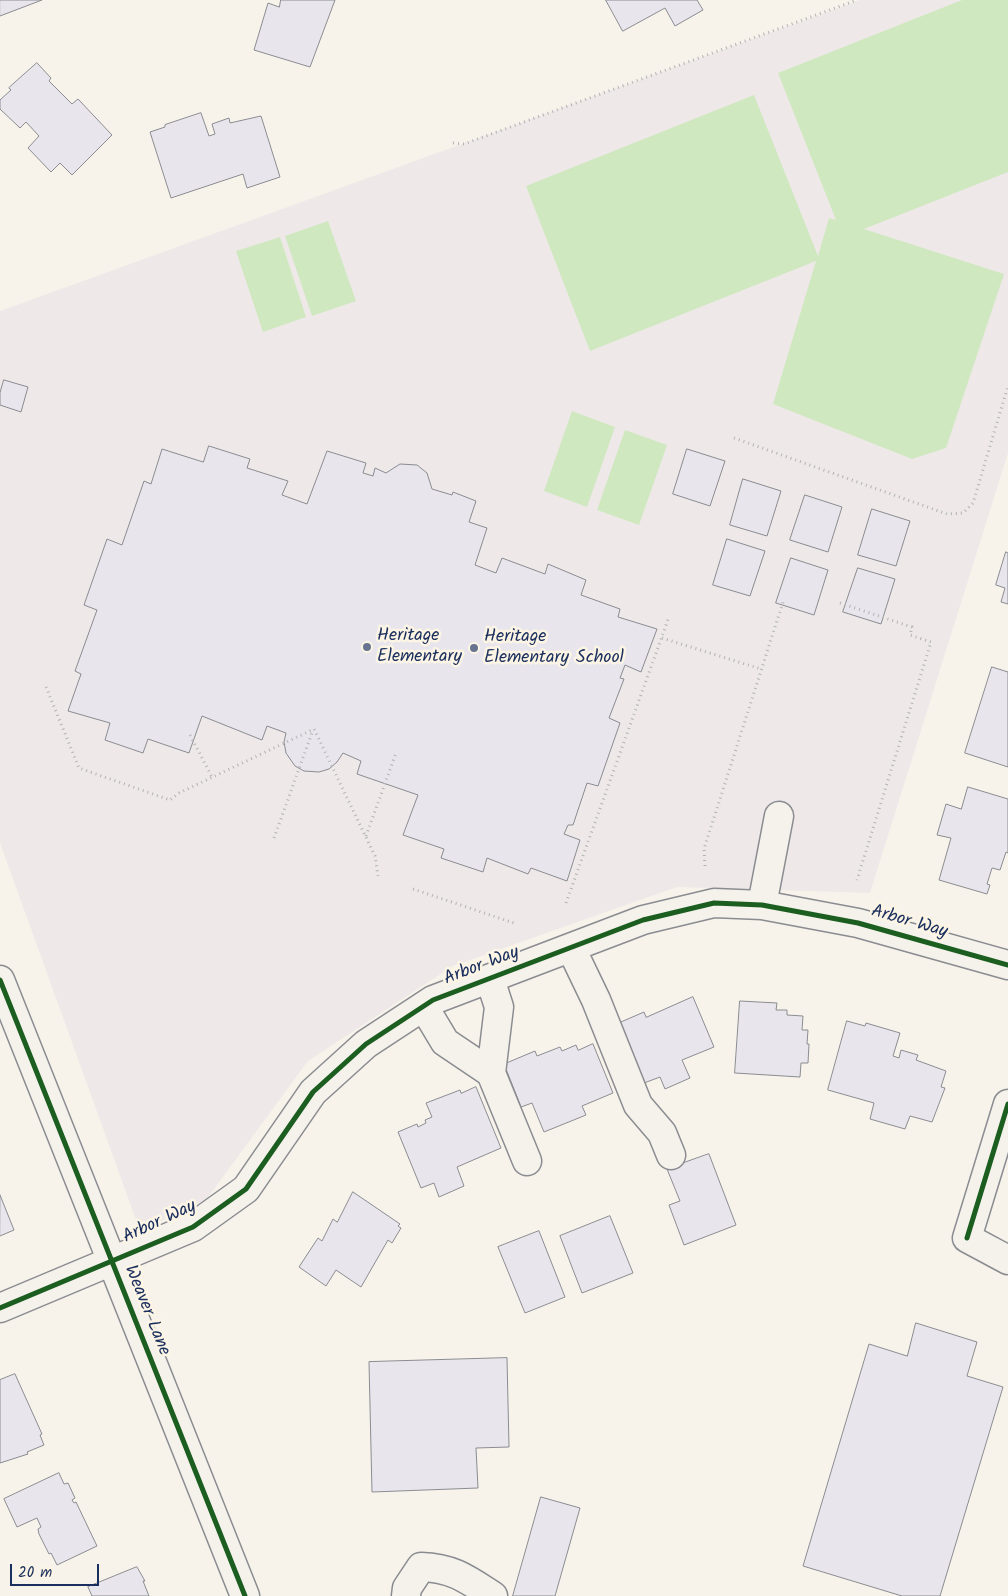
<!DOCTYPE html>
<style>
body{margin:0}
#map{position:relative;width:1008px;height:1596px;overflow:hidden;background:#f7f3ea;font-family:Kalam,sans-serif}
canvas{display:block}
.scale{position:absolute;left:10px;top:1564px;width:89px;height:22px;box-sizing:border-box;border:2px solid #1b2f5e;border-top:0;padding-left:6px;font-size:15px;line-height:18px;white-space:nowrap;color:#1b2f5e;-webkit-text-stroke:4px #fcf5e5;paint-order:stroke}
</style>
<div id="map">
<canvas width="1008" height="1596"></canvas>
<div class="scale">20 m</div>
</div>
<script>
const ctx = document.querySelector('canvas').getContext('2d');
ctx.lineJoin = 'round';
function fillPath(path, color) {
  ctx.fillStyle = color;
  ctx.fill(path, 'evenodd');
}
function stroke(path, color, width, dash) {
  ctx.strokeStyle = color;
  ctx.lineWidth = width;
  ctx.lineCap = dash ? 'butt' : 'round';
  ctx.setLineDash(dash || []);
  ctx.stroke(path);
}
function write(font, color, halo, rows, align = 'center') {
  ctx.font = font + ' Kalam,sans-serif';
  ctx.lineWidth = 5;
  ctx.setLineDash([]);
  ctx.textBaseline = 'middle';
  ctx.strokeStyle = halo;
  ctx.fillStyle = color;
  for (const [text, x, y, turn = 0] of rows) {
    ctx.save();
    ctx.translate(x, y);
    ctx.rotate((+turn || 0) * Math.PI / 180);
    ctx.textAlign = isNaN(turn) ? turn : align;
    if (halo) ctx.strokeText(text, 0, 0);
    ctx.fillText(text, 0, 0);
    ctx.restore();
  }
}
fillPath(new Path2D(`
 M860 0H1008V453L870 893 677 887 453 966 308 1061 206 1200 140 1231 0 843V311Z`), '#eee9e8');
fillPath(new Path2D(`
 M962 0H1008V172L864 229 1004 274 946 448 912 459 773 404 816 261 590 351 526 186 754 95 818 256 829 218 836 220 778 73Z
 M328 221 356 301 312 316 285 236Z
 M280 237 306 317 263 332 236 251Z
 M572 411 615 427 587 507 544 491Z
 M625 430 667 445 639 525 597 510Z`), '#d0e8c0');
const building = new Path2D(`
 M0 0H42L0 16Z
 M281 0H335L310 67 254 50 268 3 279 7Z
 M606 0H697L703 10 675 26 665 8 623 31Z
 M37 63 51 78 49 81 72 104 78 99 112 135 72 175 60 163 51 172 28 148 39 136 26 122 20 128 0 109V100L11 90 9 88Z
 M201 113 209 136 215 134 212 124 229 118 230 123 261 116 280 177 247 188 243 174 171 198 150 132 165 127V125Z
 M4 380 28 387 21 412 0 405V393Z
 M209 446 250 459 247 468 288 481 282 495 307 504 327 451 366 463 363 473 373 476 375 468 386 473 400 464 417 465 427 473 432 489 452 495 453 492 476 501 469 522 487 528 475 565 496 573 502 558 545 574 548 564 586 580 581 595 620 609 618 617 657 629 641 672 625 665 620 678 624 679 609 718 620 723 598 786 587 783 573 825H568L564 834 580 840 567 881 531 868 528 874 487 858 483 872 441 858 444 849 403 835 418 795 357 774 361 761 343 753 337 762 329 769 319 772 304 771 295 766 286 753 284 742 286 733 267 726 262 740 202 716 189 753 148 739 143 753 105 740 110 723 68 711 81 674 75 671 97 610 84 605 107 539 122 545 144 481 151 484 162 449 203 462Z
 M687 449 725 461 710 506 673 494Z
 M743 479 781 491 767 536 730 525Z
 M805 495 842 507 828 552 790 540Z
 M872 509 910 521 896 566 858 555Z
 M727 539 765 551 750 596 713 585Z
 M1006 552 1008 553V604L1001 602 1005 588 996 585Z
 M791 558 828 570 814 615 776 603Z
 M858 568 895 579 881 624 843 612Z
 M992 667 1008 672V767L965 753Z
 M968 787 1008 799V853L1006 852 1000 870 992 868 987 884 990 885 987 894 939 880 951 838 937 835 946 804 961 809Z
 M693 997 714 1047 682 1060 690 1078 665 1089 660 1077 644 1083 642 1076 636 1079 614 1025 644 1012 646 1017Z
 M740 1001 777 1003 776 1010H787V1015L803 1016 802 1030H808L807 1044H809L808 1063H801L800 1077 735 1073Z
 M847 1021 865 1026 866 1023 900 1033 893 1056 899 1058 901 1050 918 1055 916 1060 946 1071 941 1087 945 1088 932 1122 910 1116 905 1129 870 1119 874 1103 828 1090Z
 M593 1044 613 1093 582 1106 586 1115 544 1132 532 1103 521 1107 504 1064 535 1051 537 1056 560 1047 562 1051 576 1045 578 1050Z
 M476 1087 501 1148 457 1167 464 1186 439 1197 434 1183 421 1188 398 1132 417 1124 418 1127 426 1123 425 1120 432 1117 426 1103 460 1090 461 1093Z
 M709 1154 736 1225 684 1245 669 1205 680 1201 667 1169Z
 M353 1192 400 1224 398 1226 401 1228 392 1243 388 1240 361 1287 336 1270 326 1286 299 1267 318 1238 322 1241 333 1219 337 1222Z
 M0 1195 14 1230 0 1236Z
 M610 1216 633 1273 582 1293 560 1236Z
 M539 1231 565 1297 525 1313 498 1247Z
 M916 1323 977 1342 967 1376 1003 1387 940 1596H902L803 1566 869 1344 907 1356Z
 M507 1358 509 1447 476 1448 478 1488 372 1492 369 1362Z
 M15 1374 42 1434 40 1435 44 1445 27 1452 28 1454 0 1463V1380Z
 M59 1473 64 1484 68 1483 75 1498 72 1500 74 1503 76 1502 97 1546 57 1565 51 1553 49 1554 39 1534 38 1529 41 1527 37 1518 17 1527 4 1499Z
 M541 1497 580 1508 555 1596H513Z
 M137 1567 145 1581H143L149 1596H92L88 1587Z`);
fillPath(building, '#e8e6ec');
stroke(building, '#8a8c91', 1);
const minor = new Path2D(`
 M762 905 779 816
 M571 948 596 1000 638 1105 662 1133 671 1155
 M0 980 245 1596
 M424 1007 445 1042 491 1073 499 1007 490 979
 M491 1073 527 1161
 M1008 1104 967 1238 1008 1260
 M0 1308 193 1227 246 1189 313 1092 366 1044 433 1000 643 920 714 903 762 905 858 923 1008 965
 M406 1596 407 1588 421 1567C453 1568 467 1579 493 1596`);
stroke(minor, '#8a8c91', 31);
stroke(new Path2D(`
 M453 143 464 144 857 0
 M734 438 947 514 963 513 973 503 1008 386
 M840 603 912 627 910 635 931 642 857 880
 M662 638 761 669
 M46 687 79 768 170 800 179 793 314 729 375 856 378 876
 M190 735 212 777
 M366 836 396 753
 M274 838 313 730
 M705 866 704 849 784 599
 M413 889 517 924
 M566 903 669 617`), '#b2b3b4', 3, [1, 4]);
stroke(minor, '#f5f2ec', 28);
stroke(new Path2D(`
 M0 980 245 1596
 M967 1238 1008 1104
 M0 1308 193 1227 246 1189 313 1092 366 1044 433 1000 643 920 714 903 762 905 858 923 1008 965`), '#1b5e20', 5);
for (const [x, y, r, color] of [
 [367,647,5,"#68748f"],
 [474,648,5,"#68748f"]
]) {
  const dot = new Path2D();
  dot.arc(x, y, r, 0, 2 * Math.PI);
  ctx.fillStyle = color;
  ctx.fill(dot);
  stroke(dot, '#fcf5e5', 2);
}
write('18px', '#1b2f5e', '#fcf5e5', [
 ["Heritage",377,637],
 ["Elementary",377,658],
 ["Heritage",484,638],
 ["Elementary School",484,659]
], 'left');
write('18px', '#1b2f5e', '#fcf5e5', [
 ["Arbor Way",909,923,16],
 ["Arbor Way",482,967,-21],
 ["Arbor Way",160,1223,-25],
 ["Weaver Lane",146,1311,68]
]);
</script>
